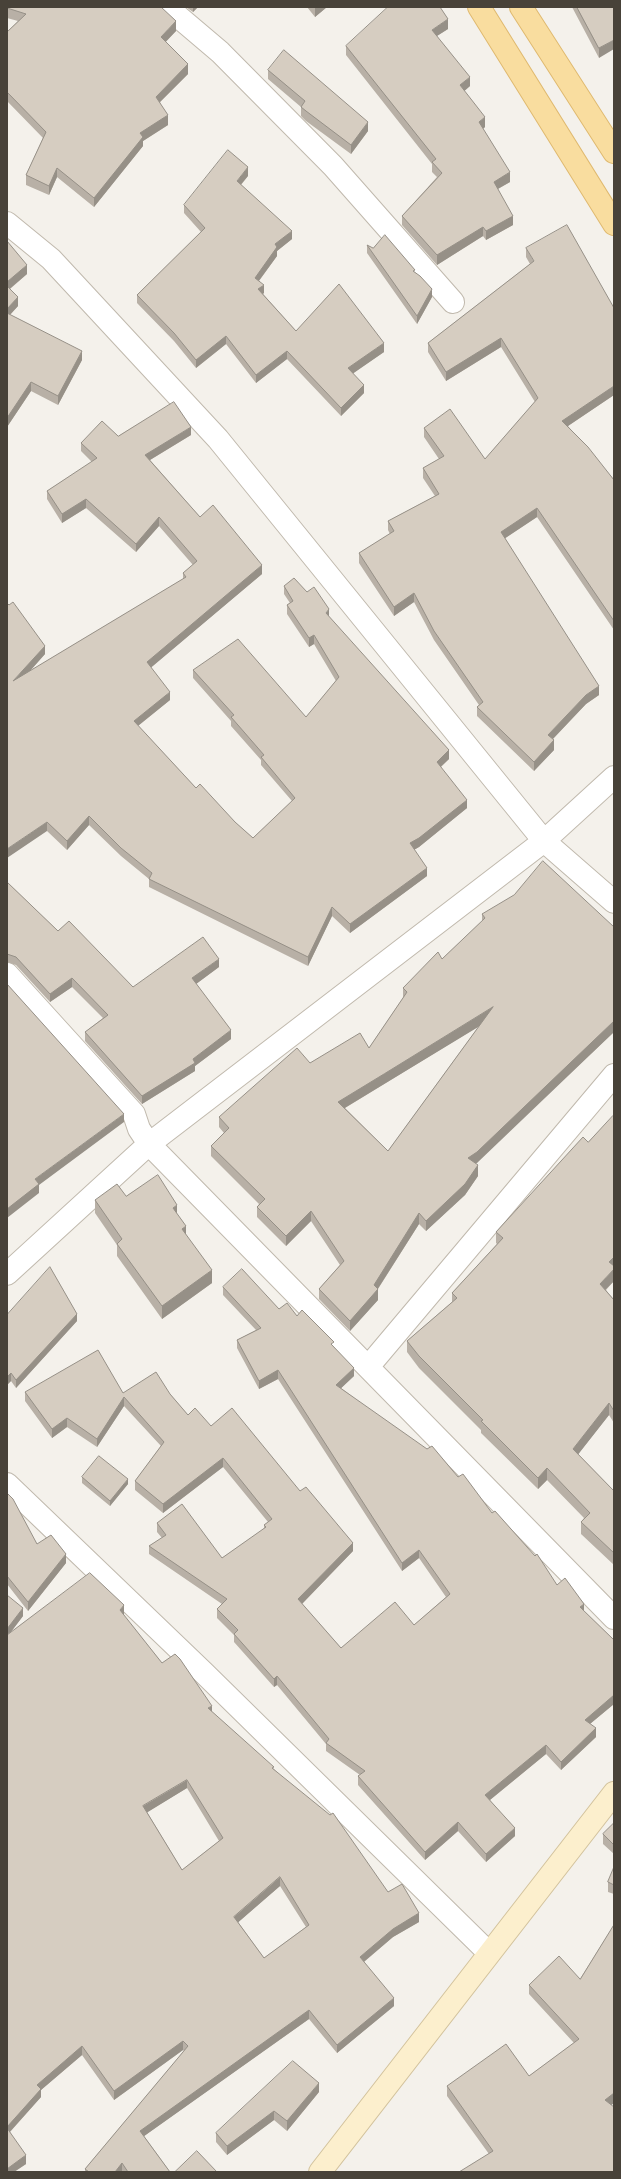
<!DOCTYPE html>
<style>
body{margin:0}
#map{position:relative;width:621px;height:2179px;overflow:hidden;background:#f4f1eb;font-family:Cabin,sans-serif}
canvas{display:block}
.frame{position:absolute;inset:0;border:8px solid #484239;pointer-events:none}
</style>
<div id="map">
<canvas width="621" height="2179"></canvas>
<div class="frame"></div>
</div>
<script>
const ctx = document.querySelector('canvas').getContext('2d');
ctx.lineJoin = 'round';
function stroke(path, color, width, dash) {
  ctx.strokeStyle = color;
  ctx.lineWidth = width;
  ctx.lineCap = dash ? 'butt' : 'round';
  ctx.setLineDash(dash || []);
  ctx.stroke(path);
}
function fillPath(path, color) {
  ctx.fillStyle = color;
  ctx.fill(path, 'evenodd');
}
const street = new Path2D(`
 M167 7 220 52 333 166 453 302
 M7 223 51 259 218 439 544 841 614 902
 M7 974 134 1114 139 1129 149 1144 614 1618
 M7 1274 149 1144 544 841 614 777
 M368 1367 614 1075
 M7 1484 204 1673 489 1953`);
const secondary = new Path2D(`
 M320 2172 614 1793`);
const primary = new Path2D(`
 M479 7 614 224
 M521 7 614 152`);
stroke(street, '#c0b9ad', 24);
stroke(secondary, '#d2c29c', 24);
stroke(primary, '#dfb96f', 24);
stroke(street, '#fff', 22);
stroke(secondary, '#fcefcd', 22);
stroke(primary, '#f9dd9f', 22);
fillPath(new Path2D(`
 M7 7 176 31 165 42 188 74 160 102 168 125 143 141V146L94 207 57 177 49 195 26 185V175L43 138 7 101V32L18 21 7 18Z
 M186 7H198L193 12Z
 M307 7H327L315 17Z
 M572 7H614L599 58Z
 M448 29 437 36 470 86 464 91 485 127 483 129 510 182 498 189 513 225 486 240 483 236 437 265 402 225V216L437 177 432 172V164L346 55V46Z
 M268 70 368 131 351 154 306 121 301 116V107L268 79Z
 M248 176 241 185 292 239 277 251V256L259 281 264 293 263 294 296 331 384 352 353 373 364 393 341 416 287 359 256 383 226 344 196 368 174 341 137 303V295L201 232 184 213V205Z
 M7 241 27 274 10 289 18 306 10 315 82 360 58 405 31 391 7 427Z
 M367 245 415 272 432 297 417 324 367 253Z
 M526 248 614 395 568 426 614 480V630L537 517 505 538 599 695 586 704 553 739 554 750 534 771 477 716V707L479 705 434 640 414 602 394 616 359 563V553L390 534 388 530V521L435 496 423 478V468L439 459 424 437V428L485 459 535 402 501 347 446 381 428 352V343L530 264 526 257Z
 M191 435 150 460 200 517 262 574 151 667 170 700 138 726 196 788 253 838 292 801 261 765V760L231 726V721L193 678V670L306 717 336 681 314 644 309 647 287 614V605L290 603 284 594V586L329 617 449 759 441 767 467 808 419 847 414 850 427 876 350 933 332 916 308 966 149 887V879L121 856 89 825 67 850 47 831 7 603 45 654 30 671 183 579V573L193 565 159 526 136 552 86 508 62 523 47 499V491L92 462 81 451V443L118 436Z
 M7 882 58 931 133 987 219 967 196 984 231 1039 195 1066V1071L142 1104 85 1041V1032L103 1018 72 987 50 1002 16 965 7 962Z
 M482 914 614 927V1032L475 1163 478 1176 465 1195 426 1231 419 1224 378 1289V1300L350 1331 319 1299V1289L340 1265 311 1221 286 1246 257 1217V1207L259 1204 211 1156V1146L224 1133 219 1127V1117L310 1063 369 1048 403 998V988L442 959 482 921ZM479 1026 388 1151 345 1108Z
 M126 1196 177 1214 186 1235 212 1283 162 1319 117 1256V1245L95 1213V1200Z
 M496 1232 614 1281 606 1290 614 1300V1423L609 1415 578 1454 614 1491V1565L581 1534V1522L584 1518 547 1480 538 1489 481 1433V1430L419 1368 407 1352V1341L452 1302V1293L497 1244 496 1243Z
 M223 1287 297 1316 334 1347 354 1376 341 1388 458 1477 492 1513 557 1585 614 1640V1704L590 1724 596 1737 561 1770 546 1754 490 1800 515 1836 486 1862 458 1831 425 1860 358 1785V1776L360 1775 326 1751V1744L277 1685 274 1687 234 1642V1635L217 1618V1609L222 1604 149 1554V1546L162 1538 157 1532V1523L222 1558 264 1529V1525L268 1522 223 1467 163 1513 135 1490V1481L161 1446 124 1406 97 1447 67 1427 52 1438 25 1401V1392L123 1393 170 1394 188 1415 211 1426 300 1491 353 1551 302 1604 341 1648 414 1625 446 1597 419 1558 402 1571 278 1379 259 1389 237 1348V1340L256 1330 223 1295Z
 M7 1315 77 1321 16 1388 11 1381 7 1385Z
 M82 1477 128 1484 110 1506 82 1483Z
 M7 1493 37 1544 66 1563 28 1611 7 1584Z
 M7 1595 23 1616 11 1632 124 1614 123 1615 162 1663 212 1712 274 1769 388 1892 419 1922 393 1937 364 1962 394 2006 337 2053 309 2019 144 2136 170 2172H85V2169L184 2051 183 2050 114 2100 82 2055 41 2090V2097L10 2132 26 2164 14 2172H7ZM187 1788 219 1841 182 1870 147 1812ZM280 1886 306 1927 264 1958 238 1922Z
 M614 1823V1854L603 1844V1834Z
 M614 1867V1894L608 1892V1882Z
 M614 1925V2103L611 2105 489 2154 447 2096V2086L529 2076 574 2043 529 1994V1985L580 1979Z
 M319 2092 287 2131 274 2120 227 2155 216 2142V2133Z`), '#b8b0a6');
fillPath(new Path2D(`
 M193 7H198L193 12Z
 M315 7H327L315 17Z
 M448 19V29L432 39V30Z
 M176 21V31L161 47V37Z
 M614 40V49L599 58V48Z
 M188 64V74L156 106V97Z
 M470 77V86L460 95V85Z
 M168 115V125L143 141V146L94 207V198L140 133Z
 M485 117V127L479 132V122Z
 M368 122V131L351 154V145Z
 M248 167V176L237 189V181Z
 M57 168V177L49 195V186Z
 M510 172V182L494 191V182Z
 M513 216V225L486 240V231Z
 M483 227V236L437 265V255Z
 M292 231V239L277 251V256L255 286V278L275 244Z
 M27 265V274L7 291V282Z
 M264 285V293L258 297V289Z
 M432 289V297L417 324V316Z
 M18 297V306L7 318V309Z
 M226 336V344L196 368V360Z
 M501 338V347L446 381V372Z
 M384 343V352L348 377V368Z
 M82 351V360L58 405V396Z
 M287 351V359L256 383V375Z
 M31 382V391L7 427V418Z
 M364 385V393L341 416V408Z
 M614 386V395L562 430V421Z
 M191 427V435L145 463V455Z
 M86 499V508L62 523V514Z
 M537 508V517L501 541V532Z
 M159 517V526L136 552V544Z
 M262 565V574L147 671V662Z
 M414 593V602L394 616V607Z
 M329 609V618L326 613Z
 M314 635V644L309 647V638Z
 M45 646V654L13 690V681Z
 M599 686V695L586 704 548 744V735L586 695Z
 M170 692V700L134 729V721Z
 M554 740V750L534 771V762Z
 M449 750V759L437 770V762Z
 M467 800V808L419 847 410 852V843Z
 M89 816V825L67 850V841Z
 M47 822V831L7 858V849Z
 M427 868V876L350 933V924Z
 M332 907V916L308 966V957Z
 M219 959V967L192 987V978Z
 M72 978V987L50 1002V994Z
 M493 1007V1018L338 1112V1102Z
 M614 1021V1032L477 1163 468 1168V1158Z
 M231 1030V1039L195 1066V1071L142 1104V1096L193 1059Z
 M124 1114V1122L39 1185V1193L7 1218V1209L35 1179Z
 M478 1165V1176L465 1195 426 1231V1221Z
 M177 1205V1218L173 1208Z
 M311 1211V1221L286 1246V1236Z
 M419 1213V1224L377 1290 378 1289V1300L350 1331V1321L374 1285Z
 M186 1226V1239L182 1229Z
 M614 1257V1268L609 1262Z
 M614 1269V1281L600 1295V1284Z
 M212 1270V1283L162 1319V1306Z
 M77 1314V1321L16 1388V1380Z
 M354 1368V1376L336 1393V1385Z
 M278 1370V1379L259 1389V1381Z
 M11 1373V1381L7 1385V1377Z
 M124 1397V1406L97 1447V1439Z
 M609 1403V1415L573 1461V1449Z
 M67 1418V1427L52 1438V1429Z
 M223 1458V1467L163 1513V1504Z
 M547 1468V1480L538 1489V1478Z
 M128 1479V1484L110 1506V1501Z
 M353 1543V1551L298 1608V1599Z
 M419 1550V1558L402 1571V1563Z
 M66 1554V1563L28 1611V1602Z
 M584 1604V1612L580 1607Z
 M124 1605V1614L120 1618V1610Z
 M23 1608V1616L7 1637V1629Z
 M277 1676V1685L274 1687V1679Z
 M614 1695V1704L585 1728V1720Z
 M212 1706V1714L208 1708Z
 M596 1728V1737L561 1770V1762Z
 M546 1745V1754L485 1804V1795Z
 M187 1780V1788L143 1815V1806Z
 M458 1822V1831L425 1860V1852Z
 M515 1828V1836L486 1862V1854Z
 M280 1877V1886L234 1926V1917Z
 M419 1913V1922L393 1937 360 1965V1957L393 1929Z
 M394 1998V2006L337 2053V2045Z
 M309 2010V2019L140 2139V2131Z
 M183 2041V2050L114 2100V2091Z
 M82 2046V2055L41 2090V2097L7 2135V2127L37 2085Z
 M319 2083V2092L287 2131V2121Z
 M614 2093V2103L605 2110V2100Z
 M274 2111V2120L227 2155V2146Z
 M26 2155V2164L14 2172H7V2169Z
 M122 2163V2172H115Z`), '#969087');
const building = new Path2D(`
 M7 7H161L176 21 161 37 188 64 156 97 168 115 140 133 143 137 94 198 57 168 49 186 26 175 46 132 7 92V32L26 14 7 8Z
 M388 7H440L448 19 432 30 470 77 460 85 485 117 479 122 510 172 494 182 513 216 486 231 483 227 437 255 402 216 442 173 432 162 436 159 346 46Z
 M577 7H614V40L599 48Z
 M284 50 368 122 351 145 306 111 301 107 305 101 268 70Z
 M228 150 248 167 237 181 292 231 275 244 277 247 255 278 264 285 258 289 296 331 339 284 384 343 348 368 364 385 341 408 287 351 256 375 226 336 196 360 174 333 137 295 205 228 184 205Z
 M567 225 614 308V386L562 421 588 447 614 480V621L537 508 501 532 599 686 586 695 548 735 554 740 534 762 477 707 483 702 434 631 414 593 394 607 359 553 394 531 388 521 439 494 423 468 444 456 424 428 450 409 485 459 538 398 501 338 446 372 428 343 534 261 526 248Z
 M385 235 415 270 413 271 420 276 432 289 417 316 367 245 373 248Z
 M7 241 27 265 7 282Z
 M7 286 18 297 7 309Z
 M7 313 82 351 58 396 31 382 7 418Z
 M174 402 191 427 145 455 200 517 213 505 262 565 147 662 170 692 134 721 196 788 200 784 235 822 253 838 295 798 261 757 264 755 231 717 234 715 193 670 238 639 306 717 339 677 314 635 309 638 287 605 293 601 284 586 294 578 307 592 314 587 329 609 326 613 449 750 437 762 467 800 419 838 410 843 427 868 350 924 332 907 308 957 149 879 152 873 121 848 89 816 67 841 47 822 7 849V603L9 605 13 602 45 646 13 681 186 577 183 573 197 561 159 517 136 544 86 499 62 514 47 491 97 458 81 443 102 421 118 436Z
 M543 861 614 927V1021L477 1152 468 1158 478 1165 465 1184 426 1221 419 1213 374 1285 378 1289 350 1321 319 1289 344 1261 311 1211 286 1236 257 1207 265 1199 211 1146 229 1128 219 1117 297 1048 310 1063 360 1033 369 1048 407 992 403 988 438 952 442 959 485 918 482 914 514 895ZM493 1007 388 1151 338 1102 384 1074Z
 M7 882 58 931 69 921 133 987 203 937 219 959 192 978 231 1030 193 1059 195 1063 142 1096 85 1032 108 1015 72 978 50 994 16 957 7 954Z
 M7 984 124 1114 35 1179 39 1184 7 1209Z
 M613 1116 614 1117V1257L609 1262 614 1266V1269L600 1284 614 1300V1411L609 1403 573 1449 614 1491V1553L581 1522 590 1513 547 1468 538 1478 481 1421 483 1420 419 1356 407 1341 457 1298 452 1293 503 1238 496 1232 583 1137 588 1142Z
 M158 1175 177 1205 173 1208 186 1226 182 1229 212 1270 162 1306 117 1244 122 1239 95 1200 117 1184 126 1196Z
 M50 1267 77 1314 16 1380 11 1373 7 1377V1315Z
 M242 1269 279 1309 287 1303 297 1316 302 1310 334 1342 331 1344 354 1368 336 1385 427 1449 432 1446 458 1477 463 1474 492 1513 495 1511 535 1556 537 1554 557 1585 565 1578 584 1604 580 1607 614 1640V1695L585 1720 596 1728 561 1762 546 1745 485 1795 515 1828 486 1854 458 1822 425 1852 358 1776 365 1771 326 1743 329 1739 277 1676 274 1679 234 1634 238 1630 217 1609 227 1599 149 1546 166 1535 157 1523 182 1504 222 1558 266 1527 264 1525 272 1519 223 1458 163 1504 135 1481 164 1442 124 1397 97 1439 67 1418 52 1429 25 1392 98 1350 123 1393 156 1372 170 1394 188 1415 195 1408 211 1426 232 1408 300 1491 306 1487 353 1543 298 1599 341 1648 395 1602 414 1625 450 1594 419 1550 402 1563 278 1370 259 1381 237 1340 261 1328 223 1287Z
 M99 1456 128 1479 110 1501 82 1477Z
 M7 1493 13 1499 37 1544 51 1535 66 1554 28 1602 7 1576Z
 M90 1573 124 1605 120 1610 162 1663 175 1654 180 1659 212 1706 208 1708 274 1767 272 1768 330 1815 333 1813 388 1892 402 1884 419 1913 393 1929 360 1957 394 1998 337 2045 309 2010 140 2131 170 2172H128L122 2163 115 2172H89L85 2169 188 2046 183 2041 114 2091 82 2046 37 2085 41 2089 7 2127V1634H8ZM187 1780 223 1838 182 1870 143 1806ZM280 1877 309 1925 264 1958 234 1917Z
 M7 1595 23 1608 7 1629Z
 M614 1823V1845L603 1834Z
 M614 1867V1885L608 1882Z
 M614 1925V2093L605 2100 614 2107V2172H459L493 2151 447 2086 506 2044 529 2076 579 2039 529 1985 559 1956 580 1979Z
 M293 2061 319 2083 287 2121 274 2111 227 2146 216 2133Z
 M7 2128 26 2155 7 2169Z
 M197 2151 217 2172H175Z`);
fillPath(building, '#d6cdc1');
stroke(building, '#969087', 1);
</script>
